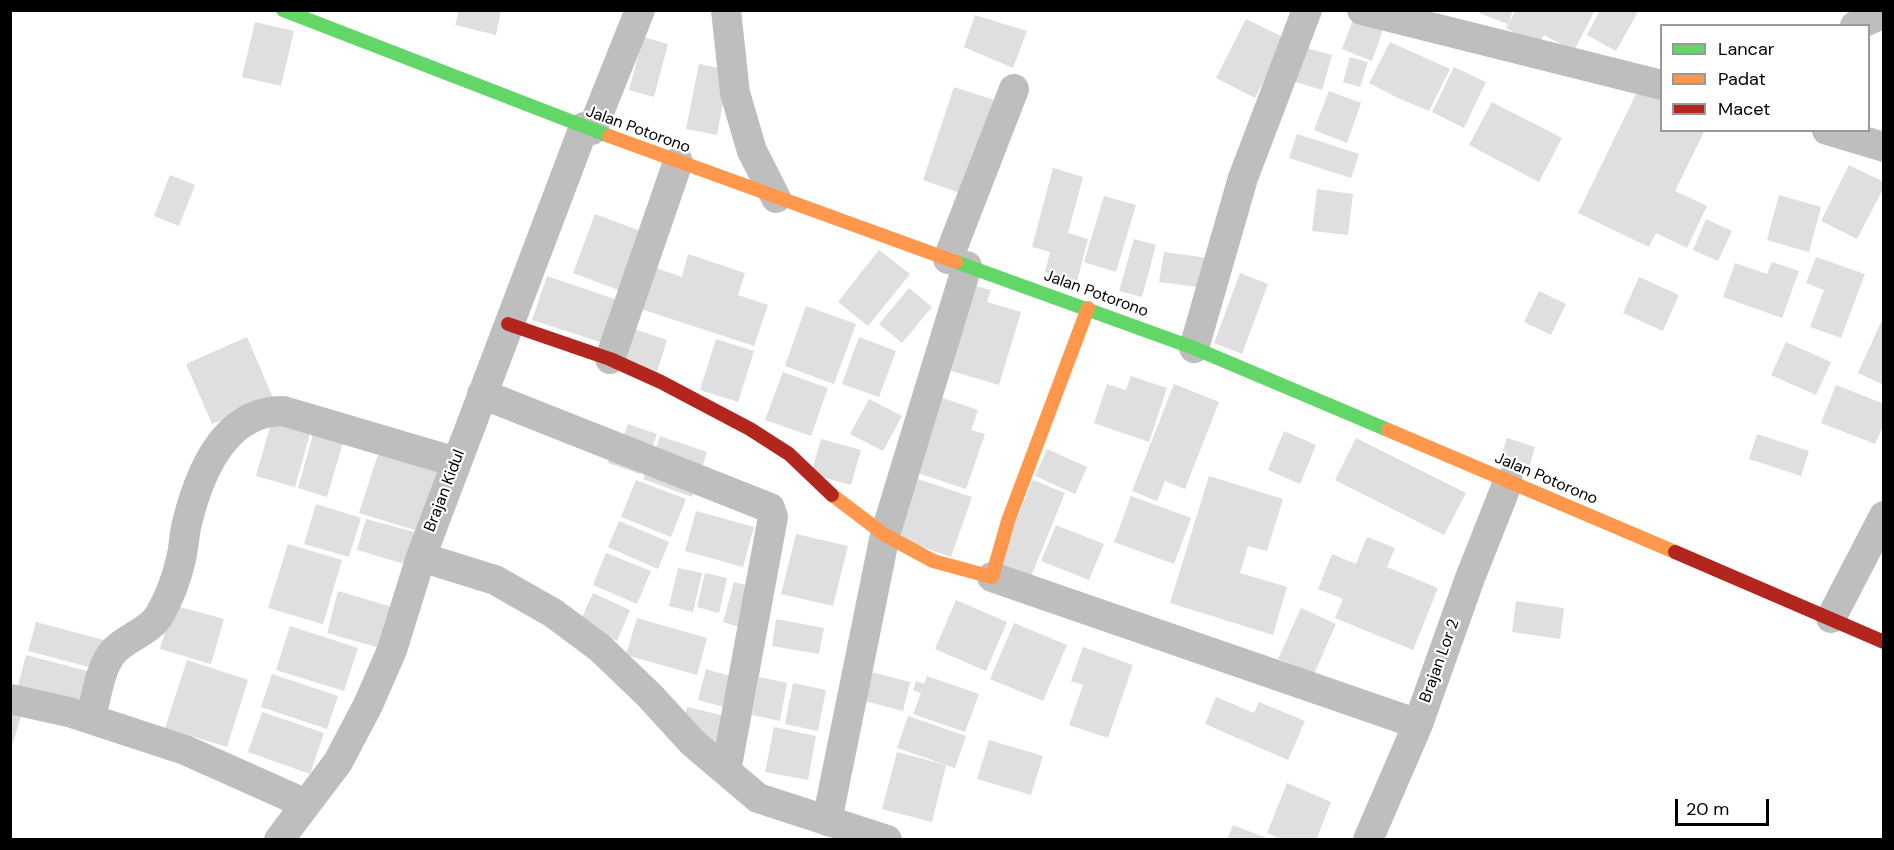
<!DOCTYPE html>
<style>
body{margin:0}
#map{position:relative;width:1894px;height:850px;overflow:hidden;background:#fff;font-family:"DM Sans",sans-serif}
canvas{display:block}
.frame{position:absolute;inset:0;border:12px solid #000;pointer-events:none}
.legend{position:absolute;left:1660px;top:24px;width:210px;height:108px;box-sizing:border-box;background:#fff;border:2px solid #999;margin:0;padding:8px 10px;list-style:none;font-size:18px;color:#000}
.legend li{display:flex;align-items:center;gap:12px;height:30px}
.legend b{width:30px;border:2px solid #999}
.scale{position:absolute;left:1675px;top:799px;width:94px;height:27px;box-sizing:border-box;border:3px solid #000;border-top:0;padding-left:8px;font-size:18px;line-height:21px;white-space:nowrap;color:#000;-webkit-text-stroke:4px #fff;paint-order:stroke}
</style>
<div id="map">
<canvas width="1894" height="850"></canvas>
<div class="frame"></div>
<ul class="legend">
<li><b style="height:8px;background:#63d668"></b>Lancar</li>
<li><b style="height:8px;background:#ff974d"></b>Padat</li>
<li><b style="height:8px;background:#b3261e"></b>Macet</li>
</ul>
<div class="scale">20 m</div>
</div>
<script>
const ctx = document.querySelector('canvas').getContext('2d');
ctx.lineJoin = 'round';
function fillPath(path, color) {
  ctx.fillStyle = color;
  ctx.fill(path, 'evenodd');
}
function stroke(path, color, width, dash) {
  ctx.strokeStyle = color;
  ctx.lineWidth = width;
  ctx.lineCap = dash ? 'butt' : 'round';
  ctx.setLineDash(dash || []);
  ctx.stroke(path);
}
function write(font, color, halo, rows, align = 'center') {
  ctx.font = font + ' "DM Sans",sans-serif';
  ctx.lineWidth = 4.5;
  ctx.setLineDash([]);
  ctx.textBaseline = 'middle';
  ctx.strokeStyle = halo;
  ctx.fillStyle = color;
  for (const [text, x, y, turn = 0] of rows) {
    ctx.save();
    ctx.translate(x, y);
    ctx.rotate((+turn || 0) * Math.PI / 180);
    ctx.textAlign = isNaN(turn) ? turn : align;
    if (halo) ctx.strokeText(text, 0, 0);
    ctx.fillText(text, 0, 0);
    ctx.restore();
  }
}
fillPath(new Path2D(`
 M459 10H501L496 35 455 25Z
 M1480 10H1513L1508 24 1516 10H1595L1574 51 1544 35 1538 46 1506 28 1508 24 1479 13Z
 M1600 10H1639L1616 51 1587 35Z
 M975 15 1027 31 1013 68 964 47Z
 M1354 17 1383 29 1372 61 1342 49Z
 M1246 19 1285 38 1255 98 1216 78Z
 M255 22 294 31 281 86 242 77Z
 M643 37 668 44 654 97 629 90Z
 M1390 42 1450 69 1429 111 1398 98 1369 83Z
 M1296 45 1332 55 1322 90 1286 79Z
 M1350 57 1368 62 1360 87 1343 82Z
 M699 64 729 70 717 135 686 129Z
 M1454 67 1486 82 1464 128 1432 112Z
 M954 87 1000 102 968 196 923 180Z
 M1639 88 1662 99V130H1705L1675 191 1707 206 1687 248 1656 233 1649 247 1578 213Z
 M1329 91 1361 103 1347 143 1314 130Z
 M1492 102 1562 138 1539 182 1469 145Z
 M1297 134 1359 154 1351 178 1289 158Z
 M1849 165 1884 182V187L1857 239 1821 221Z
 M1053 168 1083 177 1068 233 1088 239 1077 281 1045 272 1050 252 1032 247Z
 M170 175 195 185 179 226 154 216Z
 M1317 189 1353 194 1348 235 1312 231Z
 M1779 195 1821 207 1809 252 1767 240Z
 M1104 196 1136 205 1116 272 1084 262Z
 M595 214 643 232 621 291 573 273Z
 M1706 219 1732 231 1718 261 1693 250Z
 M1134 239 1156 245 1142 297 1119 291Z
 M879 250 910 274 868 326 838 302Z
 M1164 252 1208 258 1204 288 1159 282Z
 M688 254 745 273 738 295 768 305 754 346 638 308 651 266 682 277Z
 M1816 257 1865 274 1841 338 1810 327 1824 290 1806 283Z
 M1772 262 1799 271 1782 318 1723 297 1735 263 1767 274Z
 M1240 273 1268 284 1242 354 1214 343Z
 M547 276 620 301 606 344 532 320Z
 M1639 277 1679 295 1663 331 1623 313Z
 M964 283 991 290 987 302 1021 312 999 385 938 367Z
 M909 288 932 307 902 343 879 324Z
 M1539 291 1566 304 1551 335 1524 322Z
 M806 306 856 324 834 384 785 366Z
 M1881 322 1884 323V385L1858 373Z
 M631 328 667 340 656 375 620 363Z
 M247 337 273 398 212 424 186 364Z
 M859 337 896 351 879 397 842 384Z
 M716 339 754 351 738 402 700 390Z
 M1786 342 1831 362 1816 395 1771 375Z
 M783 372 828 388 811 436 765 420Z
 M1131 376 1167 388 1149 442 1094 423 1107 384 1126 390Z
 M1174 384 1219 402 1185 489 1165 481 1157 501 1132 491Z
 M1836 385 1884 404V424L1875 444 1821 423Z
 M940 397 978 410 971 430 985 434 966 489 915 472Z
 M869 399 902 416 883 451 850 434Z
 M273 416 312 427 295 487 256 476Z
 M628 424 657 434 649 456 620 446Z
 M315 427 345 436 327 497 298 488Z
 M1284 431 1316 445 1300 484 1268 470Z
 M1757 434 1809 451 1801 476 1749 459Z
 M660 436 707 452 700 474 653 458Z
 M1356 438 1466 493 1444 535 1335 480Z
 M1507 438 1535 447 1530 465 1501 456Z
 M821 439 861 450 851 485 811 474Z
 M381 445 442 464 421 532 359 513Z
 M1047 449 1087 467 1075 494 1035 476Z
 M611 453 643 463 640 474 608 463Z
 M648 465 698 483 692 497 643 479Z
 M909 476 972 497 951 557 888 535Z
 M1209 476 1283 499 1267 551 1248 546 1240 573 1287 587 1273 635 1170 603Z
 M636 480 686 499 671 537 621 517Z
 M1033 480 1065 493 1027 586 994 573Z
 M1131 496 1191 518 1174 564 1114 542Z
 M316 504 361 518 349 557 304 544Z
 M696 511 754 527 743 567 685 551Z
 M366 519 418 533 408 565 357 550Z
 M619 521 669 542 658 569 608 547Z
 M1056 525 1104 544 1089 580 1041 561Z
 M796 534 848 546 833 606 781 594Z
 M1367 537 1395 548 1387 567 1438 588 1413 650 1335 618 1343 599 1318 589 1332 554 1356 564Z
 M288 544 342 560 323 624 268 608Z
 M606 553 651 571 637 604 593 585Z
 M678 568 702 573 693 612 669 606Z
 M705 573 727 578 719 613 697 607Z
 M734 582 756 588 745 629 723 622Z
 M338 591 392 607 380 648 327 633Z
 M593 593 630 610 617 641 579 624Z
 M956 600 1007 622 986 671 935 649Z
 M1516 601 1564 608 1560 639 1512 632Z
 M173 605 224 619 211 664 160 649Z
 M1301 608 1336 624 1314 674 1278 659Z
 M637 618 707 638 697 675 626 655Z
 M776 619 824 628 819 654 772 646Z
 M36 622 104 640 96 669 28 651Z
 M1014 623 1067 645 1043 701 990 679Z
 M290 626 358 648 344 691 276 670Z
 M1083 647 1133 665 1108 738 1069 725 1083 685 1071 681Z
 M26 655 91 672 82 705 17 689Z
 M187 660 248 680 227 747 165 728Z
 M706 669 740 679 731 709 698 700Z
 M863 670 910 682 903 711 857 699Z
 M272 674 338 696 327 729 261 707Z
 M927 676 979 694 965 732 913 714 921 693 913 690 916 681 924 684Z
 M759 677 787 683 780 721 752 715Z
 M793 683 826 690 818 731 785 724Z
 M1216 697 1254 713 1259 702 1305 721 1288 760 1205 724Z
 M687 707 734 718 725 752 682 728Z
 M10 710 22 714 12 745H10Z
 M262 712 324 733 310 774 248 752Z
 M908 716 966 736 955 768 897 748Z
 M774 727 816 736 808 780 765 772Z
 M989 740 1043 756 1031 795 977 779Z
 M897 752 946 765 932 822 882 809Z
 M1287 783 1331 802 1316 840H1283L1267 833Z
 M1233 825 1269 839V840H1227Z`), '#dfdfdf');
stroke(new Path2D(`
 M726 10 735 93 752 151 776 198
 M1362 10 1662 85
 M1855 26 1880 15 1884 11
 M592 130 640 10
 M1827 130 1884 147
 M948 259 1014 89
 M1194 348 1243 178 1307 10
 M610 359 678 162
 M482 394 770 508 773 517 726 771
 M421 557 495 580 553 613 600 648 650 696 693 743 758 798 887 840
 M992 577 1418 724
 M1831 618 1884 516
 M10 699 69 712 185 750 306 804
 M90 719C97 698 99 668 114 651 127 637 151 631 160 614 169 598 177 577 181 559 184 547 184 535 187 523 199 474 224 411 283 411L456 462
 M827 821 885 535 967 266
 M279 840 338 762 368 705 392 650 421 557 584 127
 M1368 840 1418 724 1470 578 1508 482`), '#bebebe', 30);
stroke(new Path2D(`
 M283 10 609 136
 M956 262 1194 348 1388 430`), '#63d668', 14);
stroke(new Path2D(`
 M609 136 956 262
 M1388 430 1675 552
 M832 495 885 535 933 561 992 577 1008 521 1088 308`), '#ff974d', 14);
stroke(new Path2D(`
 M508 324 610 359 661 382 750 429 789 454 832 495
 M1675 552 1884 642`), '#b3261e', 14);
write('16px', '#000', '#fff', [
 ["Jalan Potorono",638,130,20],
 ["Jalan Potorono",1096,294,20],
 ["Jalan Potorono",1546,479,23],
 ["Brajan Kidul",445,491,-69],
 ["Brajan Lor 2",1440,661,-70]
]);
</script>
